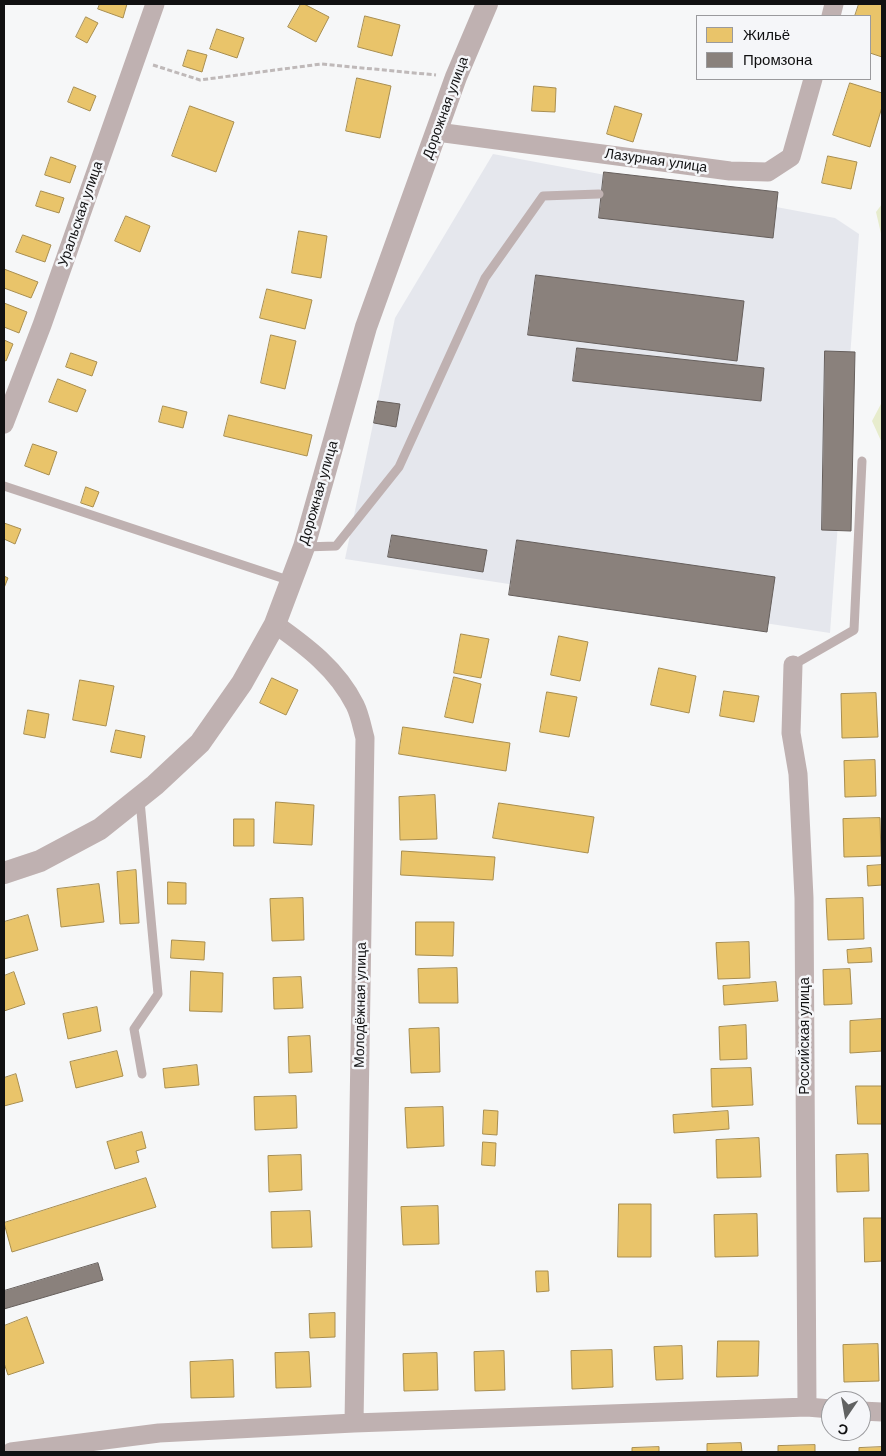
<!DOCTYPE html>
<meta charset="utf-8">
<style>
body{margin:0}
#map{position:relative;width:886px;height:1456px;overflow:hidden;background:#f6f7f8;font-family:Arial,sans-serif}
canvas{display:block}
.frame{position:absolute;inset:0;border:5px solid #111112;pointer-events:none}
.legend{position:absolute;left:696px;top:15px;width:175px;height:65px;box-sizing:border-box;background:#f5f6f9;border:1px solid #9a9a9d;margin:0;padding:6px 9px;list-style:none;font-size:15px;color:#111112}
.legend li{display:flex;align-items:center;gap:10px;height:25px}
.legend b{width:25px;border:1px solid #9a9a9d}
.north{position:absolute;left:821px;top:1391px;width:50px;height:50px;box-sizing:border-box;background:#f5f6f9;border:1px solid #9a9a9d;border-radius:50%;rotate:192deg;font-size:14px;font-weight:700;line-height:20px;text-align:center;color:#111112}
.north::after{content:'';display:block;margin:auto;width:18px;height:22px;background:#616262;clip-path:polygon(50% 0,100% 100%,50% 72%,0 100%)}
</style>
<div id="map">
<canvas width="886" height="1456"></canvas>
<div class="frame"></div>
<ul class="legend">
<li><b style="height:14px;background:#e9c46a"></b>Жильё</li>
<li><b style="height:14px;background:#8a817c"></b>Промзона</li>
</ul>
<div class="north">С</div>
</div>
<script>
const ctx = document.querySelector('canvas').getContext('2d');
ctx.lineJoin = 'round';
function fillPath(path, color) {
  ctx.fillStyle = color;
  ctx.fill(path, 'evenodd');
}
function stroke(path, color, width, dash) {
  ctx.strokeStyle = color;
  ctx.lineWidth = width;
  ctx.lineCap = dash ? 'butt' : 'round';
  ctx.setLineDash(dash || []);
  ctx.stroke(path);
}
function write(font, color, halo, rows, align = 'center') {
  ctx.font = font + ' Arial,sans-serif';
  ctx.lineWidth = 5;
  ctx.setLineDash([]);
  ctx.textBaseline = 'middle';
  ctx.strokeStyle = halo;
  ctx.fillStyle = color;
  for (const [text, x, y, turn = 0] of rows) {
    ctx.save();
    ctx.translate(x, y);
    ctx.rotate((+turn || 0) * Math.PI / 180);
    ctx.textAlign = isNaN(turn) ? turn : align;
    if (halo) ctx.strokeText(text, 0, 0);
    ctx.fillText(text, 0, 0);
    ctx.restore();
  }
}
fillPath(new Path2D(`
 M493 154 835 218 859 234 830 633 345 559 395 318Z`), '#e5e7ed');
fillPath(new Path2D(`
 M882 204V238L876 212Z
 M882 402V443L872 421Z`), '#e7eccd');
const homes = new Path2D(`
 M100 4H127L123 18 98 9Z
 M301 4H304L329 17 316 42 288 27Z
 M859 4H882V57L870 53V16H855Z
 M365 16 400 25 392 56 358 47Z
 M86 17 98 23 87 43 76 37Z
 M217 29 244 38 237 58 210 49Z
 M188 50 207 55 202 72 183 66Z
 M357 78 391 86 380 138 346 131Z
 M850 83 882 93V107L870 147 833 135Z
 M534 86 556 88 555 112 532 111Z
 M74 87 96 96 90 111 68 102Z
 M190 106 234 122 216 172 172 156Z
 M615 106 642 114 633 142 607 134Z
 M828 156 857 162 851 189 822 183Z
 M51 157 76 166 70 183 45 175Z
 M41 191 64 198 59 213 36 206Z
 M126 216 150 226 140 252 115 241Z
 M299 231 327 236 321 278 292 273Z
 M23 235 51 245 45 262 16 252Z
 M4 269 38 282 31 298 4 288Z
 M267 289 312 300 305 329 260 318Z
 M4 303 27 312 19 333 4 327Z
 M271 335 296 341 285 389 261 383Z
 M4 340 13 344 6 361 4 360Z
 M71 353 97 362 92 376 66 367Z
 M58 379 86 390 77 412 49 402Z
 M163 406 187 412 183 428 159 422Z
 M229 415 312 435 307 456 224 436Z
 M33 444 57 452 49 475 25 466Z
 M86 487 99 492 93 507 81 503Z
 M4 523 21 529 15 544 4 539Z
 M4 576 8 578 4 588Z
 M461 634 489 639 481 678 454 673Z
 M559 636 588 642 580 681 551 675Z
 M659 668 696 676 689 713 651 705Z
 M454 677 481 684 473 723 445 717Z
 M272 678 298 690 286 715 260 703Z
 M80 680 114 686 106 726 73 720Z
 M724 691 759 696 754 722 720 716Z
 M547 692 577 697 569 737 540 732Z
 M876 693 878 737 842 738 841 694Z
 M28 710 49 714 45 738 24 734Z
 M403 727 510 743 506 771 399 754Z
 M116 730 145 736 141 758 111 752Z
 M875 760 876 796 845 797 844 761Z
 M435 795 437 839 400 840 399 797Z
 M276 802 314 805 312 845 274 843Z
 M499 803 594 817 588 853 493 838Z
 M880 818 881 856 844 857 843 819Z
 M234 819H254V846H234Z
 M402 851 495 857 493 880 401 875Z
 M882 865V885L868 886 867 866Z
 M136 870 139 923 120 924 117 872Z
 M168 882 186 883V904H168Z
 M99 884 104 922 61 927 57 889Z
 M303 898 304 940 272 941 270 899Z
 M863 898 864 939 828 940 826 899Z
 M28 915 38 950 4 959V922Z
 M416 922H454L453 956 416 955Z
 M172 940 205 942 204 960 171 958Z
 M749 942 750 978 718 979 716 943Z
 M871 948 872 962 848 963 847 950Z
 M457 968 458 1003H419L418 969Z
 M850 969 852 1004 824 1005 823 970Z
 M191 971 223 973 222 1012 190 1011Z
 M14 972 25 1004 4 1011V976Z
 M301 977 303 1008 274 1009 273 978Z
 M776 982 778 1001 724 1005 723 986Z
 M97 1007 101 1031 68 1039 63 1014Z
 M882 1019V1051L850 1053V1021Z
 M746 1025 747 1059 720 1060 719 1027Z
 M439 1028 440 1072 411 1073 409 1029Z
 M310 1036 312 1072 289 1073 288 1037Z
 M117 1051 123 1076 76 1088 70 1062Z
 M197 1065 199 1085 165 1088 163 1069Z
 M751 1068 753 1105 712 1107 711 1069Z
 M16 1074 23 1101 4 1106V1078Z
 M856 1086H882V1124H858Z
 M296 1096 297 1128 255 1130 254 1097Z
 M443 1107 444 1146 407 1148 405 1108Z
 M484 1110 498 1111 497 1135 483 1134Z
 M728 1111 729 1129 674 1133 673 1115Z
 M142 1132 146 1148 136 1151 139 1162 115 1169 107 1142Z
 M759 1138 761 1177 717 1178 716 1140Z
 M483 1142 496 1143 495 1166 482 1165Z
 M868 1154 869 1191 837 1192 836 1155Z
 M301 1155 302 1190 269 1192 268 1156Z
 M146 1178 156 1207 12 1252 4 1223Z
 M619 1204H651V1257H618Z
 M438 1206 439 1244 403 1245 401 1207Z
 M310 1211 312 1247 272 1248 271 1212Z
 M757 1214 758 1256 715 1257 714 1215Z
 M864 1218H882V1261L865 1262Z
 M536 1271H548L549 1291 537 1292Z
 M335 1313V1337L310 1338 309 1314Z
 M27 1317 44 1363 8 1375 4 1363V1326Z
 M718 1341H759L758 1376 717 1377Z
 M878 1344 879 1381 844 1382 843 1345Z
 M682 1346 683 1379 656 1380 654 1347Z
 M612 1350 613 1387 572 1389 571 1351Z
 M504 1351 505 1390 475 1391 474 1352Z
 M309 1352 311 1387 276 1388 275 1353Z
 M437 1353 438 1390 404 1391 403 1354Z
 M233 1360 234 1397 191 1398 190 1362Z
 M741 1443 742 1452H707V1444Z
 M815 1445V1452H778V1446Z
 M659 1447V1452H632V1448Z
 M882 1447V1452H859V1448Z`);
fillPath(homes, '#e9c46a');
stroke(homes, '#a88e50', 1);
const industry = new Path2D(`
 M604 172 778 192 773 238 599 218Z
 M536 275 744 301 737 361 528 335Z
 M577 348 764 368 761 401 573 381Z
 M825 351 855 352 851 531 822 530Z
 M378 401 400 404 396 427 374 423Z
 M392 535 487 550 483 572 388 557Z
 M517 540 775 577 767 632 509 595Z
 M98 1263 103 1280 4 1309V1291Z`);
fillPath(industry, '#8a817c');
stroke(industry, '#665f5c', 1);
stroke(new Path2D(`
 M153 65 200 80 321 64 436 75`), '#bfb9b9', 3, [5, 2.5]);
stroke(new Path2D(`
 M4 486 291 581
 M304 547 336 546 399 467 485 278 543 196 599 194
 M793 665 854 630 862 461
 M140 801 158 994 134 1029 142 1074`), '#bfb1b1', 9);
stroke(new Path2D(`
 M831 16 834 4
 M437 132 730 171 768 172 791 157 813 79
 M4 424 42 325 155 4
 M275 624C306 646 337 669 355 705 360 715 362 727 365 738L354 1423
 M793 665 791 733 798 774 804 898 807 1407
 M861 1411 882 1412
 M11 1452 159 1433 354 1423 807 1407 831 1409`), '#bfb1b1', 19);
stroke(new Path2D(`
 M4 873 40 861 100 829 155 785 200 743 242 683 275 624 304 547 366 327 456 77 487 4`), '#bfb1b1', 22);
write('14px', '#111112', '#f5f6f9', [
 ["Дорожная улица",446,108,-70],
 ["Лазурная улица",656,161,8],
 ["Уральская улица",81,214,-71],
 ["Дорожная улица",319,493,-74],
 ["Молодёжная улица",361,1005,-89],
 ["Российская улица",805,1036,-90]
]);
</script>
